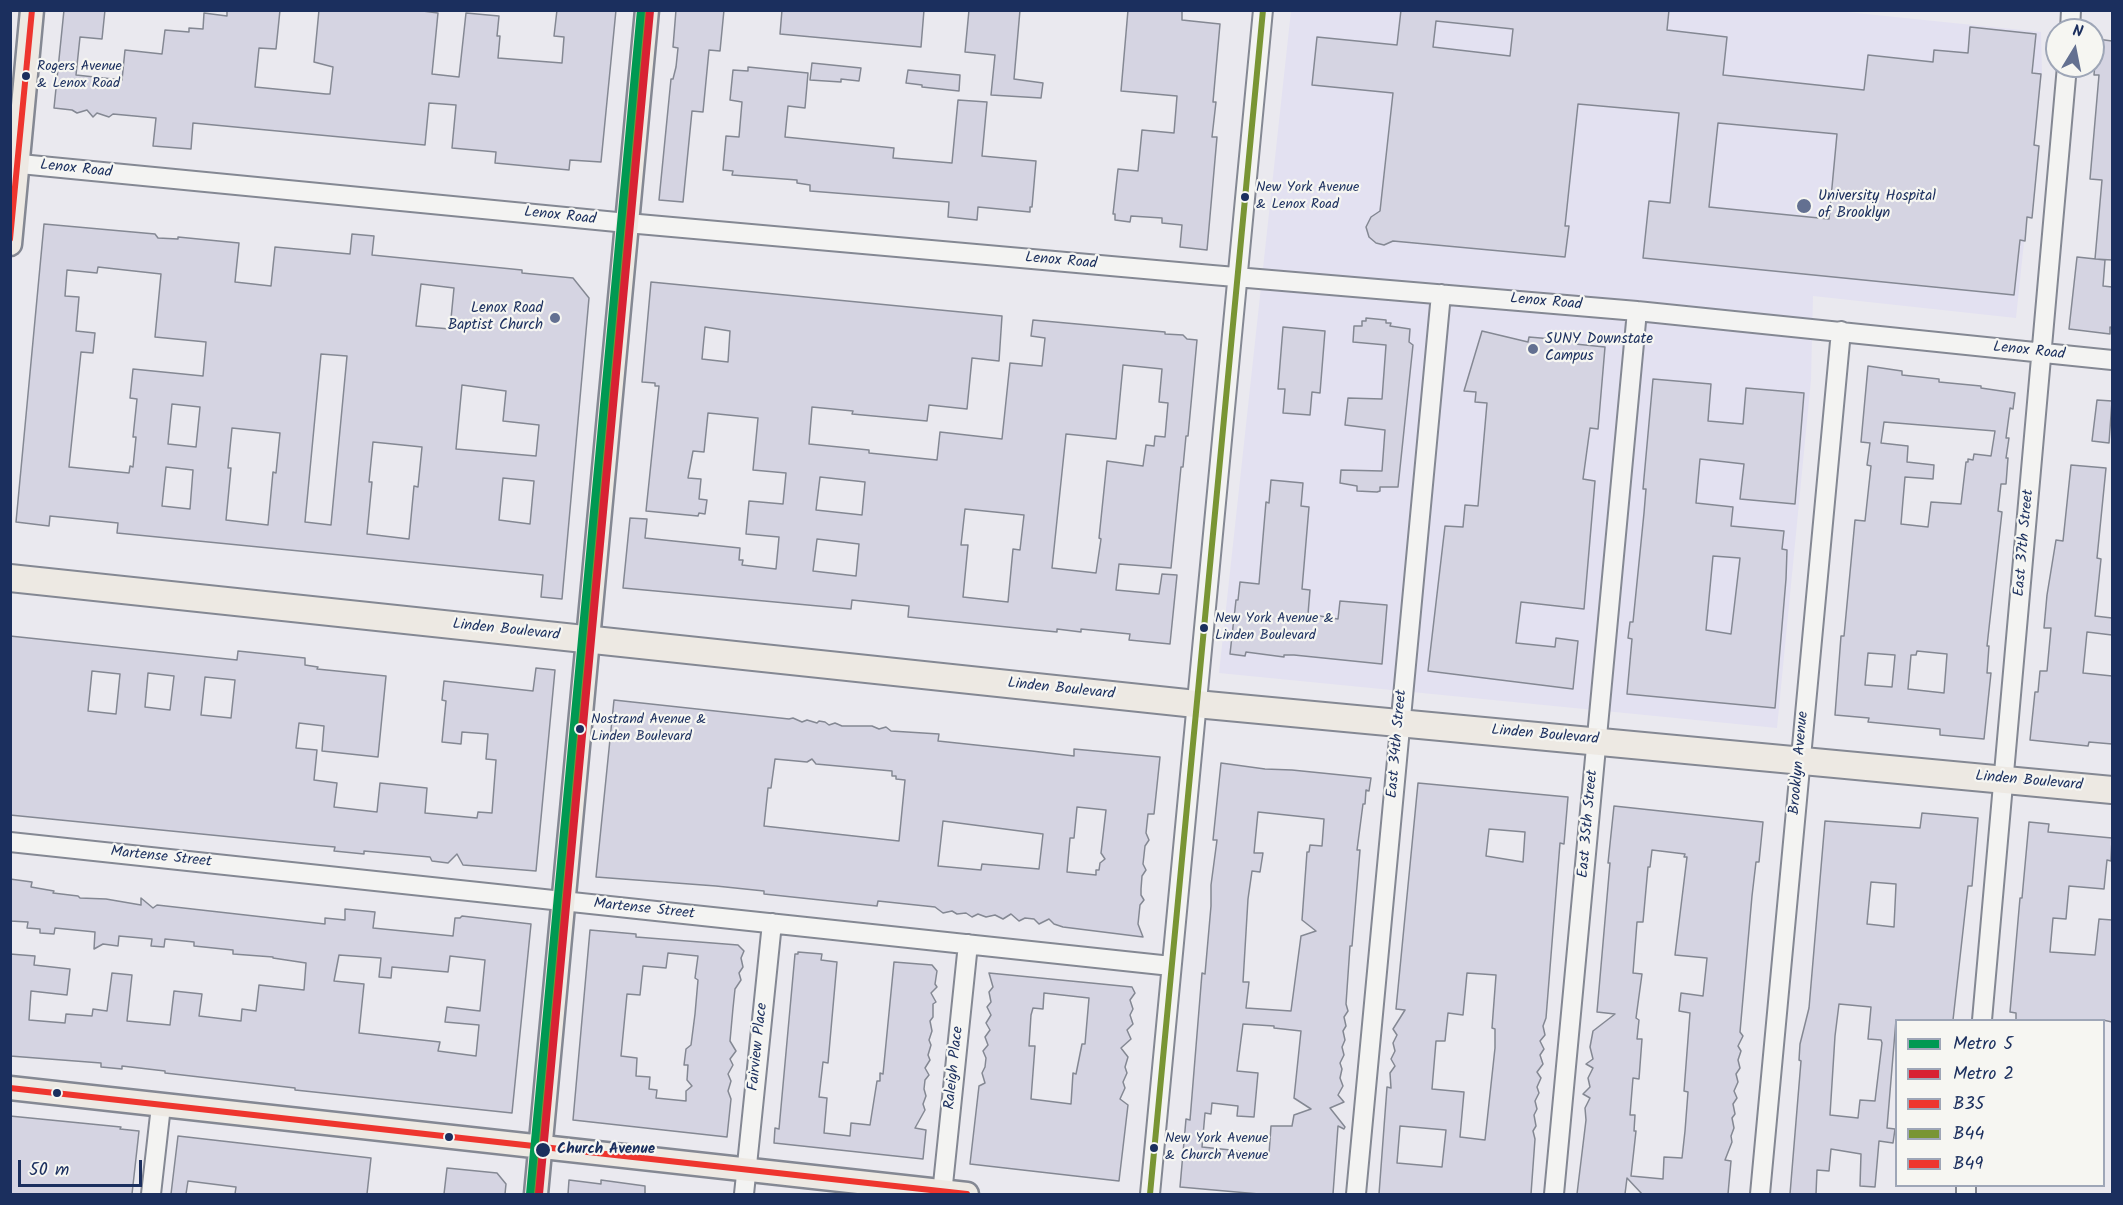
<!DOCTYPE html>
<style>
body{margin:0}
#map{position:relative;width:2123px;height:1205px;overflow:hidden;background:#eae9ef;font-family:Kalam,sans-serif}
canvas{display:block}
.frame{position:absolute;inset:0;border:12px solid #1b2f5e;pointer-events:none}
.legend{position:absolute;left:1895px;top:1019px;width:210px;height:168px;box-sizing:border-box;background:#f6f6f2;border:2px solid #9ea6b7;margin:0;padding:8px 10px;list-style:none;font-size:18px;color:#1b2f5e}
.legend li{display:flex;align-items:center;gap:12px;height:30px}
.legend b{width:30px;border:2px solid #9ea6b7}
.north{position:absolute;left:2045px;top:18px;width:60px;height:60px;box-sizing:border-box;background:#f6f6f2;border:2px solid #9ea6b7;border-radius:50%;rotate:10deg;font-size:16px;font-weight:700;line-height:24px;text-align:center;color:#1b2f5e}
.north::after{content:'';display:block;margin:auto;width:21px;height:27px;background:#637091;clip-path:polygon(50% 0,100% 100%,50% 72%,0 100%)}
.scale{position:absolute;left:18px;top:1160px;width:124px;height:27px;box-sizing:border-box;border:3px solid #1b2f5e;border-top:0;padding-left:8px;font-size:18px;line-height:21px;white-space:nowrap;color:#1b2f5e;-webkit-text-stroke:4px #f6f6f2;paint-order:stroke}
</style>
<div id="map">
<canvas width="2123" height="1205"></canvas>
<div class="frame"></div>
<ul class="legend">
<li><b style="height:8px;background:#009952"></b>Metro 5</li>
<li><b style="height:8px;background:#d82233"></b>Metro 2</li>
<li><b style="height:8px;background:#ee352e"></b>B35</li>
<li><b style="height:8px;background:#799534"></b>B44</li>
<li><b style="height:8px;background:#ee352e"></b>B49</li>
</ul>
<div class="north">N</div>
<div class="scale">50 m</div>
</div>
<script>
const ctx = document.querySelector('canvas').getContext('2d');
ctx.lineJoin = 'round';
function fillPath(path, color) {
  ctx.fillStyle = color;
  ctx.fill(path, 'evenodd');
}
function stroke(path, color, width, dash) {
  ctx.strokeStyle = color;
  ctx.lineWidth = width;
  ctx.lineCap = dash ? 'butt' : 'round';
  ctx.setLineDash(dash || []);
  ctx.stroke(path);
}
function write(font, color, halo, rows, align = 'center') {
  ctx.font = font + ' Kalam,sans-serif';
  ctx.lineWidth = 4.5;
  ctx.setLineDash([]);
  ctx.textBaseline = 'middle';
  ctx.strokeStyle = halo;
  ctx.fillStyle = color;
  for (const [text, x, y, turn = 0] of rows) {
    ctx.save();
    ctx.translate(x, y);
    ctx.rotate((+turn || 0) * Math.PI / 180);
    ctx.textAlign = isNaN(turn) ? turn : align;
    if (halo) ctx.strokeText(text, 0, 0);
    ctx.fillText(text, 0, 0);
    ctx.restore();
  }
}
fillPath(new Path2D(`
 M1827 10 2041 32 2042 72 2016 318 1813 296 1811 380 1777 728 1219 673 1291 11Z`), '#e3e1f1');
const building = new Path2D(`
 M64 10H105L102 39 80 37 76 75 122 80 125 50 162 54 165 30 189 32V28L203 29 204 13 227 16V10H280L276 49 259 48 255 87 326 94H330L333 67 314 62 319 10H415L438 13 432 74 459 77 466 13 499 16 497 36H500L498 58 562 63 564 37 554 36 557 10H616L601 162 570 160 569 170 495 163 496 152 452 148 456 105 429 103 425 145 193 123 191 149 153 146 156 118 113 114 109 117 97 113 93 117 87 110 77 113 72 110 54 108Z
 M676 10H724L720 51 709 50 703 112 692 111 683 202 659 200 671 79H673L676 67 678 48 673 47Z
 M782 10H924L921 47 780 34Z
 M969 10H1020L1014 79 1043 83 1041 98 991 95 995 55 965 52Z
 M1128 10H1182V20L1220 24 1213 102H1216L1212 137H1217L1207 250 1180 247 1182 225 1162 223V218L1131 216 1130 222 1115 220V214H1113L1118 169 1138 171 1142 130 1174 133 1177 96 1121 91Z
 M1401 10H1669L1667 30 1727 37 1723 75 1864 90 1868 55 1933 62 1934 50 1968 53 1970 27 2036 34 2032 73 2041 74 2034 145 2039 146 2032 218 2027 217 2025 241 2020 240 2014 295 1643 258 1649 201 1670 203 1679 113 1578 104 1565 226H1569L1565 257 1393 241 1384 245 1376 243 1369 237 1366 227 1371 217 1380 211 1393 93 1312 85 1317 37 1397 45ZM1436 21 1513 29 1510 56 1433 47ZM1718 123 1837 134 1829 219 1709 207Z
 M2097 39 2112 41V260L2095 259 2102 180 2090 179 2099 75H2094Z
 M812 63 861 68 859 81 841 79V82L810 80Z
 M748 67 808 73 805 108 788 106 785 137 894 148 893 158 952 163 958 100 987 102 982 156 1036 161 1032 207H1030V212L978 207 977 220 948 217 949 202 810 191V185L797 183V180L732 175 733 171 723 170 726 136 739 137 742 102 730 100 733 70 748 71Z
 M908 70 960 75 959 91 922 87V85L906 83Z
 M44 224 155 234 158 238 178 239V237L239 243 235 282 271 286 275 247 350 254 352 234 374 236 372 255 522 270V273L573 278 589 298 562 599 541 597 543 575 117 533 118 523 80 519 50 516 49 526 16 522ZM98 267 161 274 155 337 206 342 203 376 133 369 130 398 137 399 133 437H136L133 467 130 466 129 473 69 467 81 352 93 353 95 333 76 331 79 297 65 296 67 270 97 273ZM421 284 454 288 450 329 416 326ZM321 354 347 356 331 525 305 522ZM462 385 506 391 503 421 539 425 536 456 456 449ZM172 404 200 407 196 447 168 444ZM232 428 280 433 276 473 273 472 268 525 226 520 231 468H228ZM373 442 422 447 418 487 414 486 409 539 367 534 372 482H369ZM166 467 193 470 190 509 162 506ZM503 478 534 481 530 524 499 520Z
 M2077 257 2105 260 2103 286 2112 287V328L2110 327V334L2069 329Z
 M651 282 1002 316 999 361 972 358 967 409 929 405 927 421 852 414 853 411 812 407 809 444 869 450V453L937 460 940 432 1002 439 1010 363 1042 366 1045 338 1031 336 1033 320 1165 332V334L1183 335 1187 339 1197 340 1188 436H1186L1183 467H1181L1171 568 1119 564 1116 590 1159 594 1162 574 1177 575 1170 644 1129 640 1130 634 1081 629V632L1057 629V632L908 617 909 606 852 600 851 609 623 588 630 518 647 519 645 538 740 548 739 560H743L742 565 776 569 779 537 746 534 749 501 783 504 786 473 753 470 758 418 708 413 704 452 693 451 688 478 701 479 699 499 707 500 705 514 699 513 698 516 646 511 659 386H655V383L642 382ZM705 327 730 331 728 362 702 359ZM1123 365 1162 369 1159 402 1168 403 1165 437 1155 436 1154 446 1146 445 1143 466 1107 461 1099 538 1101 539 1096 573 1052 568 1066 434 1116 439ZM820 477 865 482 862 515 816 510ZM965 509 1024 515 1020 550 1013 549 1008 602 963 597 968 545H961ZM817 539 859 544 856 576 813 571Z
 M1366 318 1386 320V323H1391L1390 326 1410 329 1409 342 1413 345 1398 487H1380V491L1377 492 1357 491V486L1340 483 1341 470 1382 471 1385 430 1345 425 1348 398 1382 399 1386 345 1353 342 1354 326H1362V321H1366Z
 M1283 327 1325 331 1320 393 1312 392 1310 415 1283 413 1285 389H1278Z
 M1482 331 1528 342 1529 337 1575 341V344L1605 347 1598 429 1590 428 1583 479 1595 481 1584 609 1521 602 1516 643 1555 647 1556 638 1578 641 1573 689 1428 671 1445 526 1463 527 1465 505 1478 506 1487 403 1475 402 1476 392 1464 391Z
 M1868 366 1902 371V375L1939 379V382L1981 386V388L2015 393 2013 409 2010 408 2006 438H2009L2006 458H2008L2006 484H2001L1998 511 2002 512 1987 646H1989L1987 673H1991L1984 739 1940 735V729L1868 722 1869 718 1835 715 1841 636H1844L1855 520 1865 521 1871 466 1867 465 1870 443 1861 442ZM1884 422 1995 431 1991 456 1974 454 1973 460 1968 459V462H1966L1961 504 1931 502 1928 527 1901 524 1903 500 1905 477 1933 479 1934 465 1907 462 1908 446 1881 443ZM1917 651 1947 654 1944 693 1908 689 1911 655H1916ZM1868 653 1895 655 1892 687 1865 685Z
 M1653 379 1711 384 1708 421 1743 424 1746 388 1804 393 1795 504 1740 499 1744 464 1700 459 1696 503 1733 507 1731 526 1784 531 1782 549 1787 550 1786 579 1775 708 1627 694 1632 639 1628 638 1630 622H1633L1644 513 1646 489H1643ZM1713 556 1740 558 1731 634 1706 630Z
 M2097 400 2112 401 2109 443 2092 441Z
 M2071 465 2106 468 2097 558 2101 559 2095 616 2112 618V635L2087 632 2083 673 2112 676V744L2089 742 2088 746 2030 740 2035 692H2038L2040 671H2047L2051 628H2044L2047 595 2056 540 2063 541Z
 M1271 480 1303 483 1301 506 1309 507 1302 589 1310 590 1308 614 1338 619 1340 601 1387 605 1382 664 1294 655H1284V657L1246 652 1245 656 1230 654 1236 600H1238L1240 582 1259 584 1266 502 1269 503Z
 M10 636 237 660 238 651 305 658V665L318 667 317 669 386 676 378 757 322 751 324 726 299 723 296 748 317 750 314 780 337 783 334 807 377 812 380 783 427 788 425 813 477 818 478 812 492 813 496 760 486 759 488 734 462 732 461 744 442 742 446 701 442 700 444 681 533 691 536 668 555 670 536 871 463 865 457 854 448 863 432 861 430 857 364 851V854L334 851 335 847 312 845 10 815ZM92 671 120 674 116 714 88 711ZM148 673 174 676 170 710 145 707ZM205 677 235 680 231 718 201 715Z
 M614 700 789 719 793 718 802 722 807 720 817 723 819 721 825 722 829 725 835 723 842 726H872L879 729 886 727 891 731 939 734 938 741 1032 751 1074 756V749L1160 757 1154 814H1148L1146 833 1149 840 1145 846 1143 864 1146 870 1142 876 1141 889V895L1144 900 1140 905 1138 924 1143 937 1063 927 1054 924 1049 919 1039 924 1034 919 1025 918 1019 921 1011 914 1003 919 995 915 986 917 978 914 972 917 966 913 957 914 952 911 943 913 935 907 878 901 877 906 764 894V891L716 886 596 877ZM775 759 807 762 812 759 816 764 892 771V776H896V779L905 780 899 841 764 826 768 788H771ZM1077 807 1106 810 1101 853 1105 859 1100 863 1099 870H1096V875L1067 872 1070 838H1074ZM943 821 1043 834 1039 869 982 864 981 870 938 866Z
 M1221 763 1265 769 1292 770 1371 778 1369 791 1366 790 1365 804H1363L1357 850H1360L1352 946H1350L1346 1004 1348 1011 1344 1017 1346 1026 1343 1031 1345 1040 1342 1047 1344 1055 1340 1063 1342 1069 1340 1078 1343 1086 1338 1095 1344 1102 1330 1108 1345 1127 1344 1129 1338 1126 1333 1194H1259L1180 1187 1186 1119 1190 1120 1202 973 1205 974 1211 906V885L1217 840H1213ZM1258 812 1324 819 1322 846 1310 845 1309 852H1307L1302 920 1316 931 1301 936 1291 1011 1246 1008 1249 982H1243L1248 899 1252 871 1260 872 1263 853H1254ZM1243 1024 1274 1026V1028L1301 1031 1294 1098 1311 1109 1294 1115 1292 1126H1271L1269 1154 1202 1147 1205 1113 1211 1114 1212 1103 1238 1106 1237 1116 1254 1117 1258 1073 1237 1071Z
 M1418 783 1568 797 1564 844 1560 843 1546 1018 1543 1026 1545 1035 1540 1041 1544 1049 1540 1055 1543 1064 1537 1072 1541 1078 1537 1087 1539 1093 1535 1101 1537 1109 1534 1115 1536 1126 1533 1131 1535 1139 1531 1194H1379L1387 1087 1391 1088 1390 1073 1395 1066 1391 1059 1395 1051 1393 1043 1397 1035 1393 1029 1405 1010 1396 1009ZM1489 829 1525 832 1523 862 1486 856ZM1467 973 1496 975 1492 1028 1495 1029V1048L1485 1140 1460 1137 1464 1092 1432 1089 1436 1041H1445L1448 1013 1463 1015ZM1400 1126 1446 1130 1442 1167 1397 1163Z
 M1614 806 1763 822 1759 862H1756L1752 896 1740 1032 1743 1036 1738 1046 1741 1051 1738 1060 1740 1068 1736 1074 1738 1082 1734 1091 1737 1098 1733 1104 1735 1114 1732 1118 1734 1128 1731 1136 1732 1142 1725 1160 1731 1161 1728 1194H1642L1627 1178 1625 1194H1577L1586 1120 1585 1108 1590 1098 1583 1094 1590 1087 1588 1078 1593 1068 1586 1064 1593 1059 1590 1047 1593 1031 1615 1014 1597 1012 1610 863H1608ZM1652 850 1685 854 1684 857H1687L1675 955 1707 958 1703 996 1681 993 1679 1011 1690 1013 1684 1091 1688 1092 1685 1131 1682 1158 1664 1157 1663 1179 1631 1176 1636 1131H1634L1635 1115H1630L1633 1078 1639 1079 1642 1039H1637L1639 1020 1636 1018 1642 974 1633 973 1637 922H1643L1648 867H1650Z
 M1922 813 1978 818 1972 886H1968L1953 1020H1896L1887 1128 1895 1129 1893 1143 1879 1141 1875 1187 1860 1186 1861 1154 1831 1149 1829 1171 1817 1170 1816 1194H1790L1801 1061 1799 1060 1800 1044 1809 1008 1825 821 1920 828ZM1871 882 1896 884 1894 927 1867 924ZM1839 1004 1871 1007 1868 1039 1881 1040 1882 1043 1875 1101 1860 1100 1858 1118 1830 1115 1835 1036Z
 M2029 822 2049 824 2048 832 2112 838 2111 861 2107 860 2104 889 2069 886 2066 919 2053 918 2050 952 2095 955 2099 919 2112 920V1022L2103 1020H2016V1013L2010 1012 2020 898H2022Z
 M10 879 32 882 31 887 54 891 53 893 78 896 80 898 106 899 141 905V898L153 908 157 905 325 924V918L345 920V909L375 912 373 928 453 936 455 918H460L462 916 531 924 512 1113 295 1090V1088L165 1073V1071L122 1066V1069L101 1067V1063L10 1056V954L35 956 34 965 70 969 67 995 31 991 29 1020 65 1023 66 1014 92 1016 93 1009 107 1011 112 973 132 975 127 1021 170 1025 174 991 202 994 199 1016 241 1021 242 1009 256 1011 259 985 304 990 306 963 273 958V957L233 954V950L194 946V942L165 939 164 947 151 946 152 939 119 936 118 946 103 944 94 949 95 932 55 928 54 934 40 933V929L27 928 28 922 10 921ZM339 955 381 958 379 977 391 978 392 967 448 972 450 956 485 960 480 1011 447 1007 445 1022 479 1025 476 1056 438 1051 440 1042 359 1033 364 984 334 981Z
 M590 930 636 934V937L738 945 744 951 741 958 743 967 739 973 741 980 735 989 733 1008 730 1041 736 1051 730 1059 733 1065 728 1074 731 1081 728 1091 731 1099 727 1137 573 1120ZM668 953 698 956 695 978 698 980 695 1014 691 1045 686 1049 684 1065H688L687 1080 692 1086 686 1091V1101L656 1098 657 1090 649 1089 650 1077 636 1076 637 1058 621 1056 627 994 640 995 643 966 666 968Z
 M798 952 822 954 821 960 837 962 828 1063 823 1062 819 1097 827 1098 824 1133 850 1136 851 1123 870 1125 877 1081H880V1073L883 1074 894 962 932 965 937 971 935 984 937 987 931 993 936 1002 933 1004V1017L930 1021 932 1031 929 1040 931 1045 928 1055 930 1060 925 1068 929 1075 925 1080 924 1089 926 1096 923 1104 925 1110 915 1128 926 1130 923 1159 774 1143 775 1128 779 1129 795 954H798Z
 M989 973 1132 987 1135 993 1130 1000 1133 1009 1130 1015 1133 1024 1127 1030 1131 1039 1121 1048 1128 1057 1125 1067 1127 1073 1123 1082 1125 1088 1120 1099 1128 1105 1119 1181 970 1164 979 1086 985 1083 982 1073 985 1067 986 1058 983 1051 988 1045 985 1037 990 1030 986 1023 991 1015 987 1007 991 1002 989 992 993 987ZM1044 993 1089 998 1085 1044H1082L1076 1074 1073 1073 1071 1104 1031 1099 1035 1046H1029L1031 1015 1033 1008 1043 1009Z
 M10 1116 121 1127 120 1129 139 1131 132 1194H10Z
 M178 1136 371 1158 367 1194H235L236 1187 188 1181 186 1194H171Z
 M447 1168 497 1173 506 1184 505 1194H444Z
 M569 1180 601 1184V1180L645 1186V1194H568Z`);
fillPath(building, '#d5d4e2');
stroke(building, '#848893', 1.5);
const minor = new Path2D(`
 M2070 30 2071 10
 M10 163 627 223 1212 275 1637 311 2112 360
 M10 842 1171 966
 M1982 1020 2067 66
 M151 1194 161 1106
 M744 1194 772 923
 M942 1194 968 944
 M1150 1194 1263 10
 M1356 1194 1441 294
 M1554 1194 1637 311
 M1760 1194 1841 331
 M1966 1194V1186`);
const major = new Path2D(`
 M10 244 32 10
 M10 1088 967 1194
 M536 1194 647 10`);
const highway = new Path2D(`
 M10 578 1196 704 2112 790`);
stroke(minor, '#848893', 22);
stroke(major, '#848893', 27);
stroke(highway, '#848893', 30);
stroke(minor, '#f3f3f2', 18);
stroke(major, '#ede9e3', 22);
stroke(highway, '#ede9e3', 26);
stroke(new Path2D(`
 M10 1088 967 1194`), '#ee352e', 6);
stroke(new Path2D(`
 M536 1194 647 10
 M1150 1194 1263 10`), '#799534', 6);
stroke(new Path2D(`
 M10 239 32 10`), '#ee352e', 6);
stroke(new Path2D(`
 M530 1194 641 10`), '#009952', 8);
stroke(new Path2D(`
 M539 1194 650 11`), '#d82233', 8);
for (const [x, y, r, color] of [
 [26,76,5,"#1b2f5e"],
 [1245,197,5,"#1b2f5e"],
 [1804,206,8,"#637091"],
 [555,318,6,"#637091"],
 [1533,349,6,"#637091"],
 [1204,628,5,"#1b2f5e"],
 [580,729,5,"#1b2f5e"],
 [57,1093,5,"#1b2f5e"],
 [449,1137,5,"#1b2f5e"],
 [1154,1148,5,"#1b2f5e"],
 [543,1150,8,"#1b2f5e"]
]) {
  const dot = new Path2D();
  dot.arc(x, y, r, 0, 2 * Math.PI);
  ctx.fillStyle = color;
  ctx.fill(dot);
  stroke(dot, '#f6f6f2', 2);
}
write('14px', '#1b2f5e', '#f6f6f2', [
 ["Rogers Avenue",37,68],
 ["& Lenox Road",37,85],
 ["New York Avenue",1256,189],
 ["& Lenox Road",1256,206],
 ["New York Avenue &",1215,620],
 ["Linden Boulevard",1215,637],
 ["Nostrand Avenue &",591,721],
 ["Linden Boulevard",591,738],
 ["New York Avenue",1165,1140],
 ["& Church Avenue",1165,1157]
], 'left');
write('15px', '#1b2f5e', '#f6f6f2', [
 ["Lenox Road",76,170,6],
 ["Lenox Road",560,217,6],
 ["Lenox Road",1061,262,5],
 ["Lenox Road",1546,303,5],
 ["Lenox Road",2029,352,6],
 ["East 37th Street",2025,543,-85],
 ["Linden Boulevard",506,631,6],
 ["Linden Boulevard",1061,690,6],
 ["Linden Boulevard",1545,736,5],
 ["East 34th Street",1398,744,-85],
 ["Brooklyn Avenue",1800,763,-85],
 ["Linden Boulevard",2029,782,5],
 ["East 35th Street",1589,824,-85],
 ["Martense Street",161,858,6],
 ["Martense Street",644,910,6],
 ["Fairview Place",759,1047,-84],
 ["Raleigh Place",955,1068,-84]
]);
write('15px', '#1b2f5e', '#f6f6f2', [
 ["University Hospital",1818,197],
 ["of Brooklyn",1818,214],
 ["Lenox Road",543,309,"right"],
 ["Baptist Church",543,326,"right"],
 ["SUNY Downstate",1545,340],
 ["Campus",1545,357]
], 'left');
write('bold 15px', '#1b2f5e', '#f6f6f2', [
 ["Church Avenue",557,1150]
], 'left');
</script>
